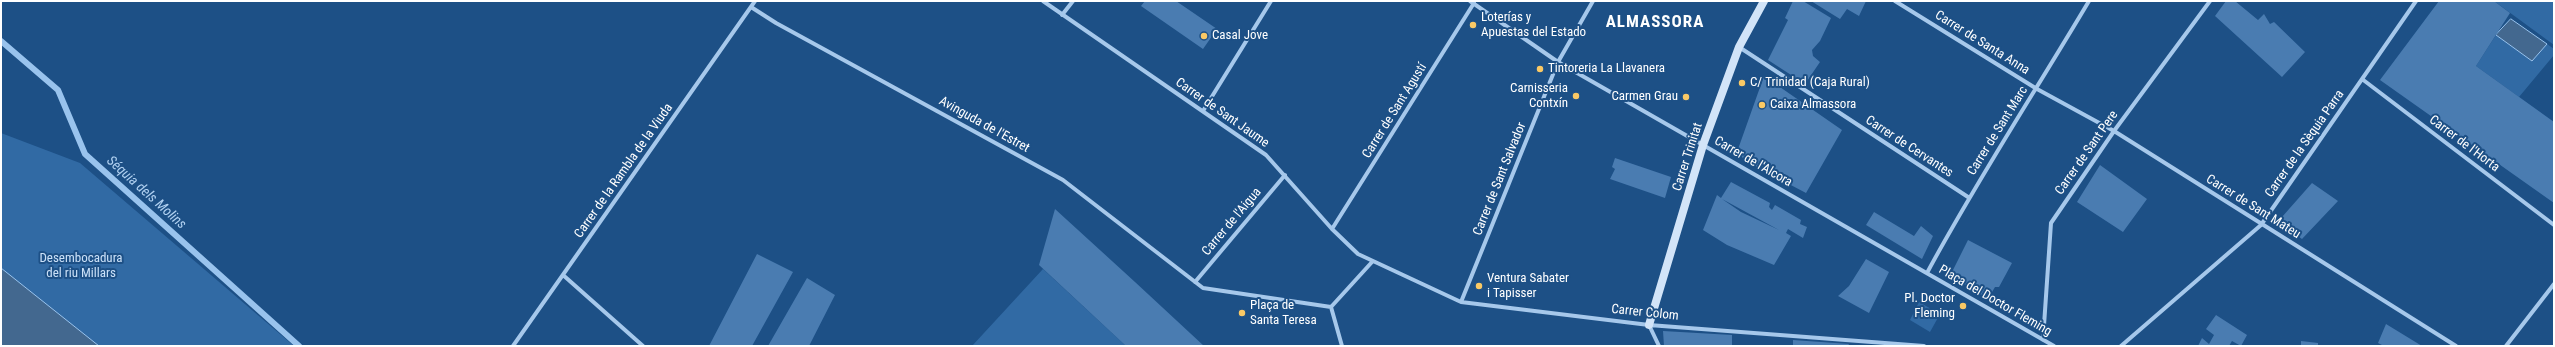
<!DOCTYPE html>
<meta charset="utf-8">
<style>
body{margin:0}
#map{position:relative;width:2555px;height:347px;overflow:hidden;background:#1d5086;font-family:"Roboto Condensed",sans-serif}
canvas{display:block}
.frame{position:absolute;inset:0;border:2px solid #fff;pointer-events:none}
</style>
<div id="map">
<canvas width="2555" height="347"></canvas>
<div class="frame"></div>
</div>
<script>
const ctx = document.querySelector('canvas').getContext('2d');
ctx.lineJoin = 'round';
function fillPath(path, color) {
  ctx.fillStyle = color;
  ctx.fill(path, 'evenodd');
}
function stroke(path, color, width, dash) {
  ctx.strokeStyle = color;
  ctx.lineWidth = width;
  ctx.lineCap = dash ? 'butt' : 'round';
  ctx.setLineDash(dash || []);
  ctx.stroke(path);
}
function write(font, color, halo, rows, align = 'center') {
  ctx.font = font + ' "Roboto Condensed",sans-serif';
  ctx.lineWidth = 4;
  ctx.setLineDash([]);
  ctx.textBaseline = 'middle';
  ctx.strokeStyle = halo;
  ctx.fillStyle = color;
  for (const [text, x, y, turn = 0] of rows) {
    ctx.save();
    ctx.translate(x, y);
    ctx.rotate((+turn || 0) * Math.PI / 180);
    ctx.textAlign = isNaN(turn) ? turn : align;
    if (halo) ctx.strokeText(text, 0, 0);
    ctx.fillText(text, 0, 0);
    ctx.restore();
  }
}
fillPath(new Path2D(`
 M2494 1H2554V45Z
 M2496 35 2532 61 2547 44 2554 49V55L2519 97 2476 66Z
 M1 133 80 163 294 346H1Z
 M1043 269 1126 346H972Z
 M1919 302 1940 314 1930 332 1910 320Z`), '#316aa4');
const water = new Path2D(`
 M2511 19 2547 44 2532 61 2496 35Z
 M1 268 99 346H1Z`);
fillPath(water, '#43688f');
stroke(water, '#99c3ed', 1);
stroke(new Path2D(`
 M1 41 58 90 85 154 299 346`), '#99c3ed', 6);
fillPath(new Path2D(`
 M1145 1H1176L1217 29 1203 49 1141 6Z
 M1793 1H1803L1831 18 1820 41 1812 50 1813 56 1820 62 1805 84 1768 60 1788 20 1785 18Z
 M1811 1H1866L1859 16 1847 9 1840 19Z
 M2226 1H2235L2258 20 2264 14 2270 24 2274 22 2305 52 2282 77 2215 16Z
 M2439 1H2494L2510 13 2476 66 2554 122V203L2380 80Z
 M1764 76 1842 130 1806 193 1747 162 1737 152Z
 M1615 158 1671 177 1665 198 1610 179 1615 169 1612 167Z
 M2100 165 2147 199 2123 232 2077 202Z
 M1731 182 1770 203 1769 207 1772 210 1775 205 1801 220 1800 224 1807 227 1803 238 1788 229 1786 233 1791 236 1774 265 1727 245 1703 230 1717 195 1721 198ZM1722 199 1779 230 1741 212Z
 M2312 183 2338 201 2302 239 2282 224V217Z
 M1055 209 1135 282 1204 346H1126L1039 265Z
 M1874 212 1914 236 1921 226 1933 236 1922 259 1866 225Z
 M1968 240 2012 263 1999 287H1995L1988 299 1950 276Z
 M757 254 793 272 752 346H709Z
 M1866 259 1889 272 1869 313 1838 296 1849 286Z
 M807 278 835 295 809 346H768Z
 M2216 315 2247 335 2241 346 2232 341 2229 346H2198L2202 338 2209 344 2214 335 2206 329Z
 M2386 324 2422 346H2384L2378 343Z
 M1663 331 1732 335V346H1664Z
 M1793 340 1849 344 1848 346H1793Z
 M2301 341 2318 343V346H2301Z`), '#4a7cb1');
stroke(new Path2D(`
 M1043 1 1266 155 1332 229 1358 254 1461 302 1649 325 1924 346
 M1470 1 1558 62 2054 346
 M1895 1 2037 89 2114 131 2456 346
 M751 7 776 23 1063 180 1203 288 1331 307 1342 346
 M1062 15 1073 1
 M1739 47 1968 197
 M2362 79 2554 225
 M1203 111 1271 1
 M1332 229 1474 3
 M1927 273C1977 180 2035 92 2089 1
 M563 275 643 346
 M1195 282 1285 175
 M1461 302 1558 62 1593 1
 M1331 307 1372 262
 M1649 325 1659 346
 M2043 340 2051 223 2114 131 2210 1
 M513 346 755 1
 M2121 346 2261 225 2416 1
 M2506 346 2554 284`), '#a6c8eb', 4);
stroke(new Path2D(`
 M1649 325 1703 145 1739 47 1764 1`), '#d2e4f8', 8);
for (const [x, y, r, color] of [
 [1473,25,4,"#fac965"],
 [1204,36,4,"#fac965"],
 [1540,69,4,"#fac965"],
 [1742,83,4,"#fac965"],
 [1576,96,4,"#fac965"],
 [1686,97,4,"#fac965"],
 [1762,105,4,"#fac965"],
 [1479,286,4,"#fac965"],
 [1963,306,4,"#fac965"],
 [1242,313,4,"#fac965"]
]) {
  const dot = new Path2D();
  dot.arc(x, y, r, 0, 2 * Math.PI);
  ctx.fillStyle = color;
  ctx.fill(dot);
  stroke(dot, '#1d5086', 1.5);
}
write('13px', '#fff', '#1d5086', [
 ["Loterías y",1481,18],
 ["Apuestas del Estado",1481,33],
 ["Casal Jove",1212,36],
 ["Tintoreria La Llavanera",1548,69],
 ["C/ Trinidad (Caja Rural)",1750,83],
 ["Carnisseria",1568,89,"right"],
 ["Contxín",1568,104,"right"],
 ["Carmen Grau",1678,97,"right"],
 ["Caixa Almassora",1770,105],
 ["Ventura Sabater",1487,279],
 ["i Tapisser",1487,294],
 ["Pl. Doctor",1955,299,"right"],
 ["Fleming",1955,314,"right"],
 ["Plaça de",1250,306],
 ["Santa Teresa",1250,321]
], 'left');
write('13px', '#fff', '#1d5086', [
 ["Carrer de Santa Anna",1982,43,32],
 ["Carrer de Sant Agustí",1395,111,-58],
 ["Carrer de Sant Jaume",1222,113,35],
 ["Avinguda de l'Estret",984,125,29],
 ["Carrer de Sant Marc",1998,131,-58],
 ["Carrer de la Sèquia Parra",2305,144,-55],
 ["Carrer de l'Horta",2464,144,37],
 ["Carrer de Cervantes",1909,147,33],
 ["Carrer de Sant Pere",2087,153,-55],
 ["Carrer Trinitat",1688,157,-72],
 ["Carrer de l'Alcora",1753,162,30],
 ["Carrer de la Rambla de la Viuda",624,171,-55],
 ["Carrer de Sant Salvador",1500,179,-68],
 ["Carrer de Sant Mateu",2253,207,32],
 ["Carrer de l'Aigua",1232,222,-50],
 ["Plaça del Doctor Fleming",1995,301,30],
 ["Carrer Colom",1645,313,6]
]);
write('13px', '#cbe1f8', '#1d5086', [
 ["Desembocadura",81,259],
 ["del riu Millars",81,274]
]);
write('italic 14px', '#b2d2f2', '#1d5086', [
 ["Séquia dels Molins",146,193,42]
]);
ctx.letterSpacing = '1px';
write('bold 17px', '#fff', '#1d5086', [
 ["ALMASSORA",1655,23]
]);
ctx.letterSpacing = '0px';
</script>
